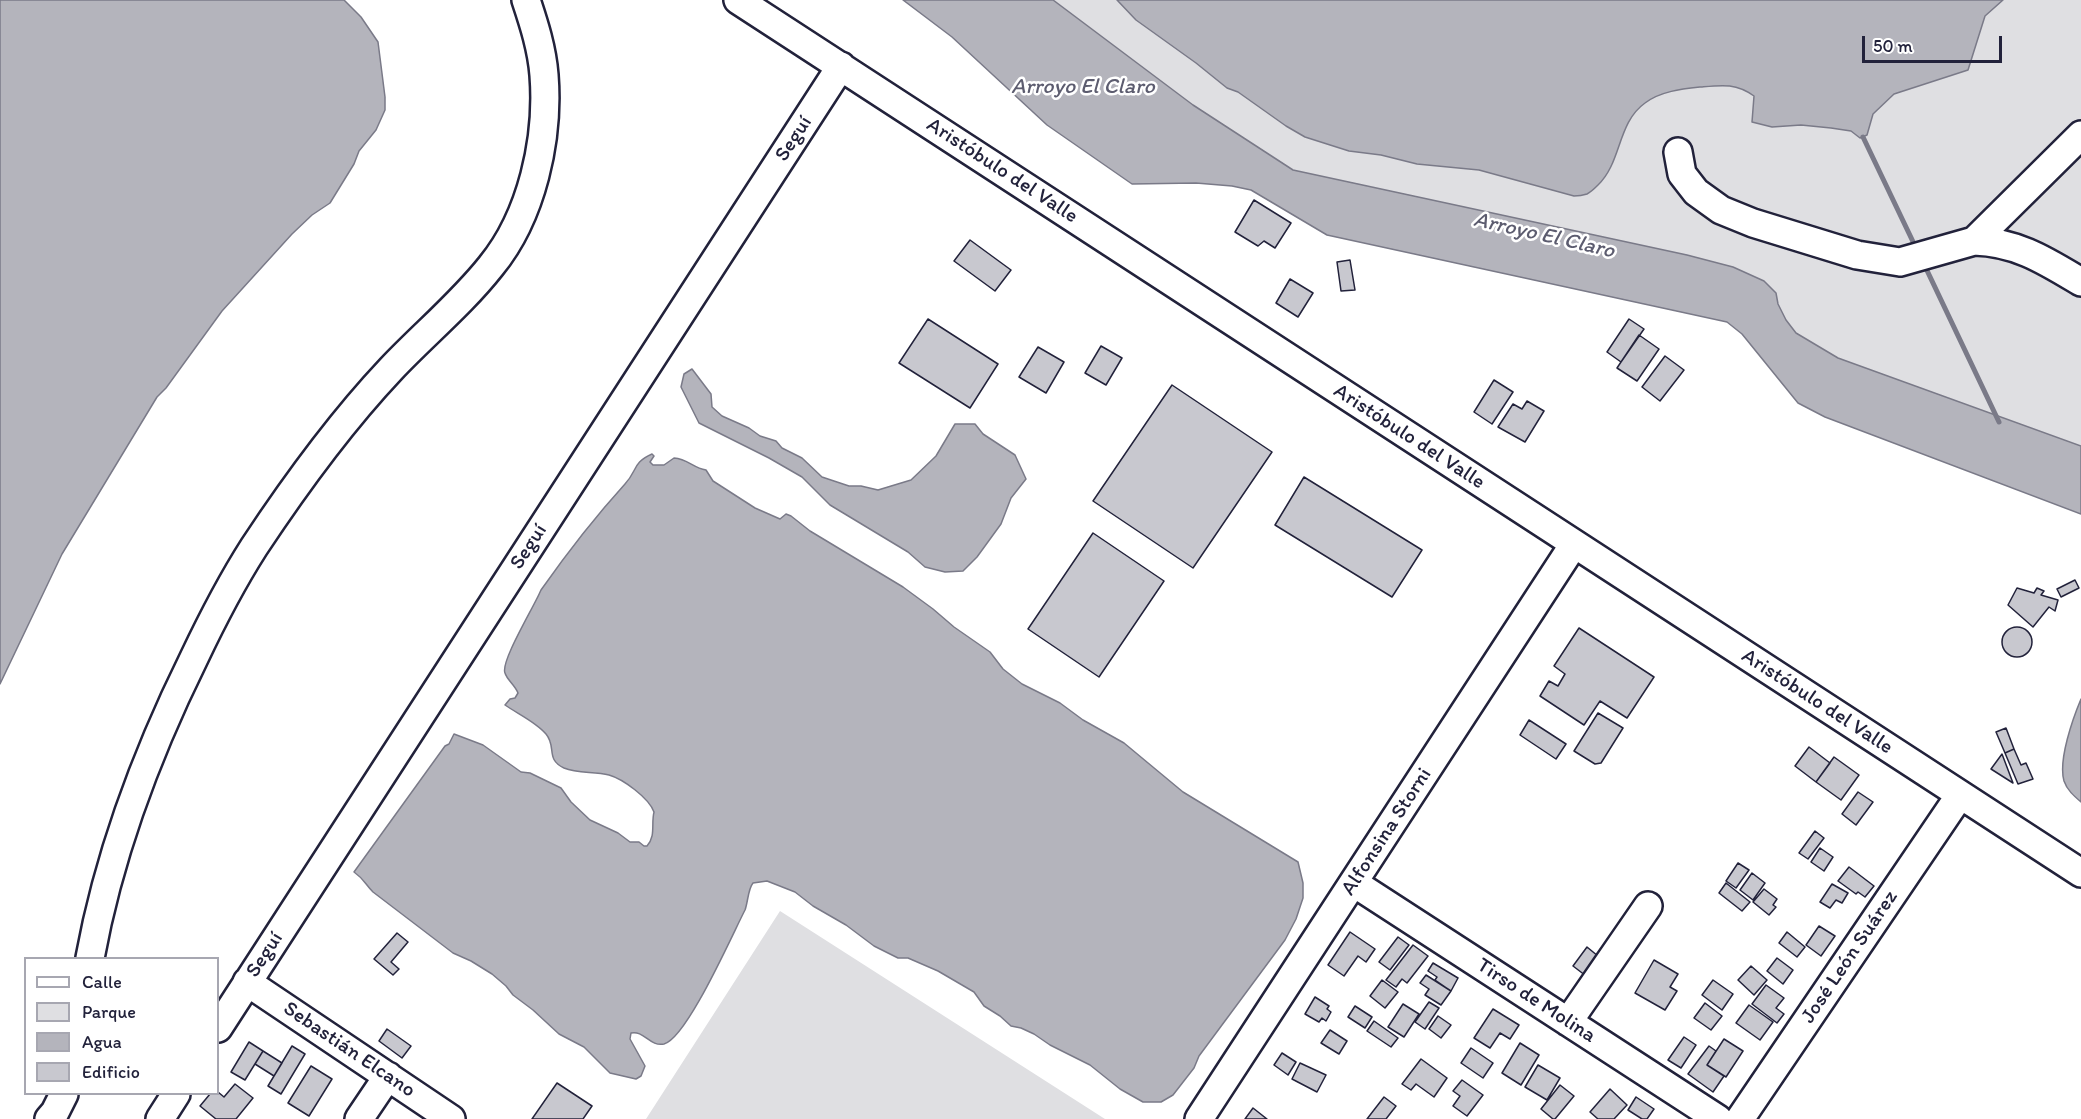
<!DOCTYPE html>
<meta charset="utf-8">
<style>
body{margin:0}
#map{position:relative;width:2081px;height:1119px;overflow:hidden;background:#fff;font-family:Itim,sans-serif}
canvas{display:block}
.legend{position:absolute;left:24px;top:957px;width:195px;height:138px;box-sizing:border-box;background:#fff;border:2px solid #a7a7b1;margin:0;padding:8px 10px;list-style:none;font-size:18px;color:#22223b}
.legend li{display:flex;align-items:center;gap:12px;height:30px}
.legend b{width:30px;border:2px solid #a7a7b1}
.scale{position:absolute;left:1862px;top:36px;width:140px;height:27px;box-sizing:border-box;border:3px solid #22223b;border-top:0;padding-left:8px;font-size:18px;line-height:21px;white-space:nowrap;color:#22223b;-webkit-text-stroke:4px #fff;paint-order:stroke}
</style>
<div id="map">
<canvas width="2081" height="1119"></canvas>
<ul class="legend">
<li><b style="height:8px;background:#fff"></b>Calle</li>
<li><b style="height:16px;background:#dfdfe2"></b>Parque</li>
<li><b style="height:16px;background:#b4b4bc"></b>Agua</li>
<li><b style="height:16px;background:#c8c8cf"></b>Edificio</li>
</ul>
<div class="scale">50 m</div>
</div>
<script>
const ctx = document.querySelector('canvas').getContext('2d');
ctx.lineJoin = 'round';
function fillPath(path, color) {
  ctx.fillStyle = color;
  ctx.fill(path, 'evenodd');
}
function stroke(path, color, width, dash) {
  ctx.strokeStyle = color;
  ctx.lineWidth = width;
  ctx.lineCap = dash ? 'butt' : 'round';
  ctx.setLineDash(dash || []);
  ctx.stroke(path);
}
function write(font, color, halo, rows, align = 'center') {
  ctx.font = font + ' Itim,sans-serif';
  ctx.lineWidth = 5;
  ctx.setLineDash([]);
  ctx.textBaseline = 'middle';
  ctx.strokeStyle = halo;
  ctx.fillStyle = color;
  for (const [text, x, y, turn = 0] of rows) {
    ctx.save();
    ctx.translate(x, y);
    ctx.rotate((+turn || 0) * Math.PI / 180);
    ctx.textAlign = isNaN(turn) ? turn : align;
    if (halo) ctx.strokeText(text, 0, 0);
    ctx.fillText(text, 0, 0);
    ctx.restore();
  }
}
fillPath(new Path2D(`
 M1053 0H2081V446L1838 358 1796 334 1786 320 1778 304 1776 293 1764 281 1733 267 1687 255 1293 170 1193 105Z
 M780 911 1105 1119H646Z`), '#dfdfe2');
const water = new Path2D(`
 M0 0H344L361 17 378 42 385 97V110L376 130 359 151 354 164 330 203 312 215 292 234 222 311 166 388 157 397 62 554 0 684Z
 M903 0H1053L1193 105 1293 170 1687 255 1733 267 1764 281 1776 293 1778 304 1786 320 1796 333 1838 358 2081 446V514L1825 417 1798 403 1742 334 1727 322 1327 235 1251 190 1232 186 1196 183 1132 184 1047 125 952 37Z
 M1117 0H2003L1985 16 1968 70 1894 94 1873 114 1867 135 1860 138 1851 131 1831 128 1801 125 1772 127 1752 122 1754 96C1736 83 1722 85 1701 87 1682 89 1661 91 1645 103 1617 123 1622 162 1598 185 1595 188 1591 192 1587 194 1584 195 1578 196 1574 196L1479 170 1417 164 1381 155 1349 151 1305 137 1286 126 1238 92 1227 88 1196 63 1136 20Z
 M692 369 711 394 712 407 722 416 749 428 760 436 776 441 782 448 802 458 822 477 849 486H861L878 490 911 480 936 456 955 424H975L983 434 1015 455 1026 479 1011 498 1001 524 977 557 963 571 945 572 925 567 908 552 830 505 802 477 769 458 699 423 681 387 684 374Z
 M652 454 654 456 650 462 653 465H664L674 458C688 459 693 468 706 470L713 481 755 508 780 519 786 514 791 516 810 531 903 587 933 609 954 627 990 652 1003 669 1022 684 1060 703 1083 720 1124 743 1183 792 1298 862 1303 883V898L1296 919 1285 940 1199 1056 1194 1068 1173 1095 1161 1102H1143L1120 1089 1090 1065 1050 1045 1034 1034 1021 1028 1011 1026 1000 1016 984 1006 974 992 938 971 908 958H898L874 946 846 925 813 906 795 892 767 881 753 883C748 889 748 902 745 910 732 935 687 1038 664 1044 650 1047 644 1030 631 1033L630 1039 645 1066 641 1076 636 1079 610 1073 584 1047 559 1034 533 1010 513 995 506 986 492 974 471 961 453 953 373 892C365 884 364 879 354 872L445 746 449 744 454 734 483 745 521 772 530 773 561 788 571 802 590 820 618 833 630 842H639L644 846H647C656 836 651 824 654 812 649 798 623 779 609 775 594 771 578 774 564 768 545 759 557 747 546 734 536 722 518 714 505 705L510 699 515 698 518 693C515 685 507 680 505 673 500 662 535 605 541 590 567 553 595 517 625 484 638 470 632 463 652 454Z
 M2081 699V802C2074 796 2067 790 2064 781 2058 760 2073 718 2081 699Z`);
fillPath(water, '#b4b4bc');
stroke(water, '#7a7a88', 1.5);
stroke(new Path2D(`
 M1863 137 1916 248
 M1923 262 1999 422`), '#7a7a88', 5);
const building = new Path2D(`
 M1254 200 1291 223 1275 248 1264 241 1258 246 1235 232Z
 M970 240 1011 270 995 291 954 261Z
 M1350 260 1355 290 1341 291 1337 262Z
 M1290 279 1313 293 1298 317 1276 303Z
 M928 319 998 364 970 408 899 363Z
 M1629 319 1644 329 1621 362 1607 352Z
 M1639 335 1659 349 1637 381 1617 368Z
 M1101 346 1122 358 1106 385 1085 373Z
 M1038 347 1064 362 1046 393 1019 377Z
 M1665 356 1684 370 1660 401 1642 387Z
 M1494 380 1513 392 1492 424 1474 412Z
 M1172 385 1272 452 1193 568 1093 501Z
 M1527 401 1544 411 1525 442 1498 427 1513 404 1522 409Z
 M1304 477 1422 550 1392 597 1275 525Z
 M1093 533 1164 581 1099 677 1028 629Z
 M2075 580 2079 588 2061 597 2057 589Z
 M2017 588 2034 593 2037 588 2044 591 2041 595 2058 600 2055 611 2049 607 2033 627 2008 605Z
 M2002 642a15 15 0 1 1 30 0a15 15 0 1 1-30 0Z
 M1579 628 1654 677 1627 718 1600 701 1584 725 1540 696 1549 681 1558 686 1565 674 1554 666Z
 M1598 713 1623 728 1601 763 1595 764 1574 751Z
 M1529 720 1566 744 1556 759 1520 735Z
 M2006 728 2014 749 2005 753 1996 732Z
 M1809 747 1830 763 1816 782 1795 766Z
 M2014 749 2021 765 2026 763 2033 779 2018 784 2005 753Z
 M2002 754 2013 783 1991 769Z
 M1834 757 1859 775 1841 800 1816 782Z
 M1858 792 1873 802 1856 825 1842 814Z
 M1815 831 1824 838 1808 859 1799 853Z
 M1820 848 1833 857 1824 871 1811 862Z
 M1738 863 1749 870 1736 888 1726 881Z
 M1849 867 1874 886 1865 897 1858 892 1856 894 1838 881Z
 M1752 873 1765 883 1753 900 1740 890Z
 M1726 883 1750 902 1742 911 1719 893Z
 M1832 884 1848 893 1842 903 1836 900 1830 908 1820 902Z
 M1764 889 1777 899 1773 905 1776 907 1769 915 1753 902Z
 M1819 926 1835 936 1821 956 1806 945Z
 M1350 932 1375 949 1366 962 1358 956 1344 976 1328 965Z
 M1787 932 1805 947 1797 957 1779 943Z
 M397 933 408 942 391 962 399 969 393 975 374 959Z
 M1398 937 1409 945 1390 970 1379 962Z
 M1413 945 1428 956 1407 983 1402 979 1396 987 1386 980Z
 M1587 947 1604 961 1590 979 1573 966Z
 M1777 958 1793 970 1783 984 1767 971Z
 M1654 960 1678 974 1670 987 1677 991 1665 1010 1635 993Z
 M1433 963 1458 978 1451 991 1435 980 1437 977 1428 971Z
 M1751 966 1767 980 1754 995 1738 980Z
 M1426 975 1451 991 1441 1005 1425 995 1429 989 1420 983Z
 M1382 980 1398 992 1385 1008 1370 996Z
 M1713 980 1733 994 1722 1010 1702 995Z
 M1766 985 1784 998 1776 1008 1784 1014 1777 1023 1752 1004Z
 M1315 997 1329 1006 1327 1009 1331 1012 1326 1021 1322 1018 1319 1022 1305 1014Z
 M1429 1002 1439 1008 1425 1029 1415 1022Z
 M1705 1003 1722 1016 1711 1030 1694 1018Z
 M1403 1004 1419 1014 1404 1037 1388 1027Z
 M1749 1005 1773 1022 1760 1040 1736 1023Z
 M1355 1006 1372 1017 1365 1028 1348 1017Z
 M1493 1009 1519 1025 1510 1039 1500 1033 1490 1048 1474 1038Z
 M1438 1016 1451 1025 1441 1038 1429 1029Z
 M1374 1021 1398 1038 1391 1047 1367 1031Z
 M387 1029 411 1046 402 1058 379 1041Z
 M1330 1030 1347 1041 1339 1054 1321 1043Z
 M1684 1037 1696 1045 1681 1068 1668 1060Z
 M1724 1039 1743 1051 1726 1077 1707 1065Z
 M249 1042 263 1051 245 1080 231 1072Z
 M1520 1043 1539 1055 1521 1085 1502 1073Z
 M292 1046 305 1054 281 1094 268 1086Z
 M1709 1046 1716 1051 1707 1065 1724 1076 1713 1092 1688 1074Z
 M1471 1048 1493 1063 1483 1078 1461 1063Z
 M263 1051 282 1063 274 1076 255 1064Z
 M1282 1053 1296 1062 1288 1075 1274 1065Z
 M1421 1059 1447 1078 1434 1097 1416 1084 1411 1090 1402 1084Z
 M1300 1063 1326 1075 1317 1092 1292 1079Z
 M1538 1065 1560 1078 1547 1100 1525 1087Z
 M311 1066 332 1079 309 1116 288 1103Z
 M1462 1080 1483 1095 1467 1116 1453 1106 1460 1096 1453 1091Z
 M557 1083 592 1106 583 1119H532Z
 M235 1084 253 1098 236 1119H216L200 1106 210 1094 218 1092 224 1097Z
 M1560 1085 1574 1096 1555 1119H1553L1541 1109Z
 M1610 1089 1627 1105 1614 1119H1598L1590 1112Z
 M1384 1097 1396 1106 1386 1119H1367Z
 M1636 1097 1654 1109 1647 1119H1642L1628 1110Z
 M1253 1108 1267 1119H1245Z`);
fillPath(building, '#c8c8cf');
stroke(building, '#22223b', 1.5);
const minor = new Path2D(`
 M738 0 2081 873
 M1678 152 1682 174 1696 192 1721 210 1753 223 1857 255 1900 262 1974 241 2081 135
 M1974 241C2017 242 2046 261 2081 282
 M1354 883 1718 1119
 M90 958C109 854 147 753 194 658 212 620 231 583 254 547 295 485 340 423 391 369 424 334 461 304 491 266 532 216 549 139 544 75 542 49 534 24 526 0
 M247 982 451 1119
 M1568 1022 1648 906
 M218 1028 841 66
 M49 1119 55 1112 64 1094
 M160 1119 176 1094
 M359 1119 388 1076
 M1199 1119 1574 544
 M1740 1119 1960 795`);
stroke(minor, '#22223b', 32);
stroke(minor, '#fff', 27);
write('21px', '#22223b', '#fff', [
 ["Seguí",794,139,-57],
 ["Aristóbulo del Valle",1002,171,33],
 ["Aristóbulo del Valle",1409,437,33],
 ["Seguí",529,547,-57],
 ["Aristóbulo del Valle",1817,702,33],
 ["Alfonsina Storni",1387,832,-57],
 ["Seguí",265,955,-57],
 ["José León Suárez",1850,957,-56],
 ["Tirso de Molina",1536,1001,33],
 ["Sebastián Elcano",349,1050,34]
]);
write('italic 22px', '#5c5c6f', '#fff', [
 ["Arroyo El Claro",1083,87],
 ["Arroyo El Claro",1544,236,13]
]);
</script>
